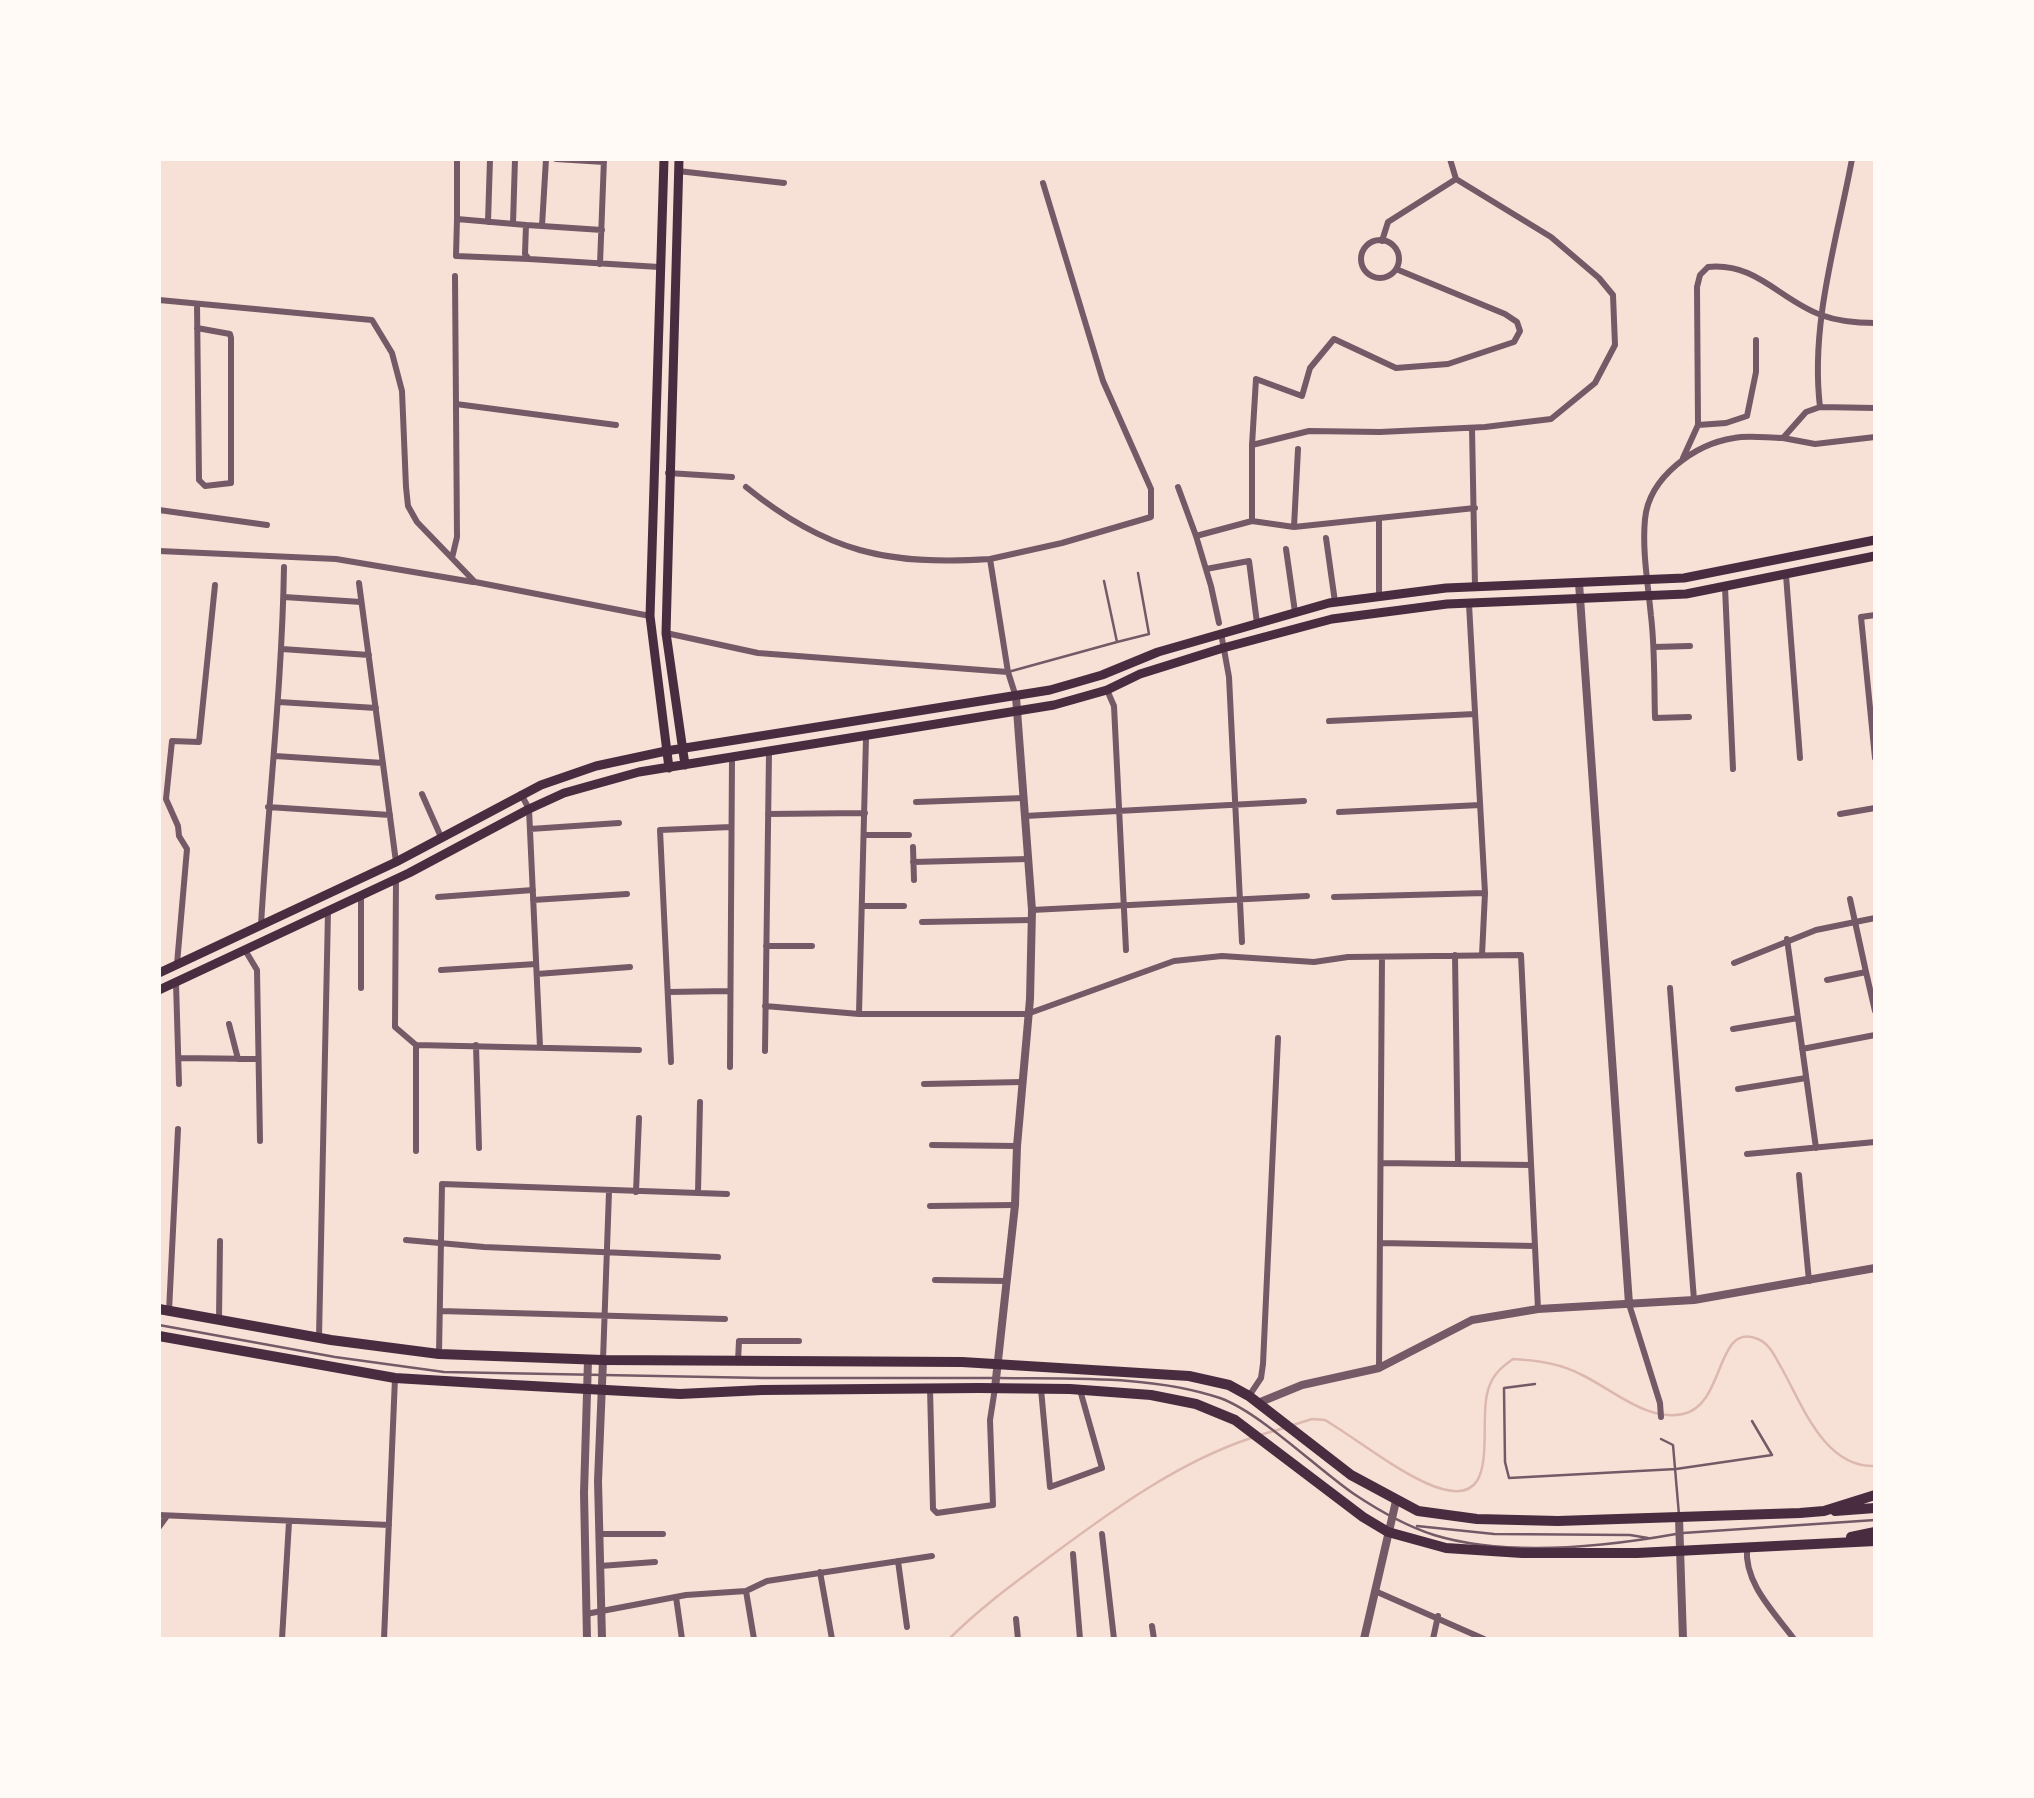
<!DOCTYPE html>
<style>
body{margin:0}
#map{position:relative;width:2034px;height:1798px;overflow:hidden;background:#f7e1d7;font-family:"DM Sans",sans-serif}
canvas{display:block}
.frame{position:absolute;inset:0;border:161px solid #fffaf5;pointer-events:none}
</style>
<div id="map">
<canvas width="2034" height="1798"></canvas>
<div class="frame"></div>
</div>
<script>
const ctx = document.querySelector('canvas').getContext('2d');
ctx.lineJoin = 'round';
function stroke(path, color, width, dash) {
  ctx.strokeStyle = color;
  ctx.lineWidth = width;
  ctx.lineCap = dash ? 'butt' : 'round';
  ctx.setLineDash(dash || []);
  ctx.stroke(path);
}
stroke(new Path2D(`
 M1290 1426 1312 1419 1325 1420C1358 1440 1391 1467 1426 1483 1508 1520 1475 1424 1489 1387 1494 1373 1502 1367 1513 1359 1536 1360 1559 1363 1580 1374 1611 1388 1646 1422 1683 1414 1726 1405 1715 1321 1758 1339 1770 1344 1775 1357 1781 1367 1802 1404 1824 1468 1875 1466
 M1260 1435 1284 1428
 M949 1639C981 1607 1016 1582 1052 1555 1114 1509 1180 1461 1254 1437`), '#dcb8b0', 2.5);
stroke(new Path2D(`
 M1117 642 1149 634 1138 573
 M1008 672 1117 642 1104 581
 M159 1325 335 1357 444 1372 763 1378H993
 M999 1378C1071 1379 1152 1375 1220 1398 1261 1413 1316 1468 1354 1494 1378 1510 1406 1526 1434 1535 1506 1557 1603 1547 1676 1534
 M1535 1384 1504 1388 1505 1462 1509 1478 1676 1469 1772 1455 1752 1421
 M1661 1439 1673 1445 1679 1515
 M1417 1526 1494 1534 1630 1535 1648 1538
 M1683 1533 1875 1520`), '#755966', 2.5);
stroke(new Path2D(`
 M457 159V219L526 225 525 254 529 259 659 267
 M556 159 604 162
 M678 171 784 183
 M457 219 456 256 529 259
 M488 222 490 159
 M513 224 515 159
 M526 225 542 226 546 159
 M542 226 602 230
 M1361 259a19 19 0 1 1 38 0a19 19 0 1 1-38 0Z
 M1382 241 1388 222 1456 179
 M600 264 604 159
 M159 300 372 320 392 353 402 391 406 487 408 506 417 522 475 582 650 616
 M197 304 199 480 205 486 231 483V338L230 334 197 328
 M456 404 616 425
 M1820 407 1875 408
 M1698 425 1726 423 1747 416 1756 372V340
 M1472 428 1475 587
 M1783 438 1815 444 1875 437
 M1252 445 1256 379 1302 396 1310 368 1334 339 1396 368 1448 364 1514 342 1520 331 1517 322 1505 314 1396 269
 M1683 458 1698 425 1697 287 1700 275 1708 267C1756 262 1780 300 1821 315 1837 321 1858 323 1875 323
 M668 473 732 477
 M746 487C826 552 888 566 990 559L1008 672 1016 697
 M1178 487 1196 536
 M159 510 267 525
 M1379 518 1475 508
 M1252 521 1294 527 1379 518V595
 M1294 527 1298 449
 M1326 538 1335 602
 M1286 549 1295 612
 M159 551 336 559 473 582
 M452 558 457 537 455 276
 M990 559 1062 543 1151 517V489L1103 381 1043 183
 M1206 569 1249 561 1257 623
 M1786 575 1800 758
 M359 583 396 862
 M1725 587 1733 769
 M284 597 361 602
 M1469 604 1485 893 1482 955
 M1875 615 1861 617 1875 758
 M1219 623 1211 586 1196 536 1252 521V445L1309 431 1380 432 1485 427 1551 419 1595 383 1615 345 1613 295 1599 278 1551 237 1456 179 1450 159
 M666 633 758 653 1008 672
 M1221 633 1229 677 1242 942
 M1654 647 1690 646
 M282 649 369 655
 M1107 690 1114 706 1126 950
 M279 702 376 708
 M1689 717 1655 718C1654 684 1655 649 1651 616 1648 584 1642 551 1645 519 1649 477 1695 444 1734 438 1749 435 1767 438 1783 438L1806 412 1820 407C1810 324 1837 240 1852 159
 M1329 721 1475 714
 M275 756 383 763
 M422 794 441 837
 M521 794 529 809 540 1047
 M916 802 1024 798
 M268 807 390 815
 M1339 812 1480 805
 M768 814 865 813
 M1840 814 1875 808
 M1025 816 1304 801
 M530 829 619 823
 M864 835H909
 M913 847 914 880
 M913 862 1028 859
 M396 878 395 1027 416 1045V1151
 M438 897 533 890
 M1334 897 1485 893
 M533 900 627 894
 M863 906H904
 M1032 910 1307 896
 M922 922 1032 920
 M261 925C268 805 282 687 284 567
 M1787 939 1816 1148
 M766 946H812
 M245 950 257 970 260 1141
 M1455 955 1458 1164
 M1734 963 1816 930 1875 918
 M177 964 187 849 179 836 178 826 166 799 172 741 199 742 215 585
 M441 970 536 964
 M1866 972 1875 1011
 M537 974 630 967
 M1827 980 1866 972 1850 899
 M176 983 179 1084
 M361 988V895
 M1670 988 1694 1300
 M668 992 730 991
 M765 1006 859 1014H1027L1174 961 1222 956 1314 962 1348 957 1521 955 1538 1309
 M859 1014 866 738
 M229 1024 238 1059
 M1733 1029 1798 1018
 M416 1045 639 1050
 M476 1045 479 1148
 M1802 1049 1875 1035
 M765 1051 769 753
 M179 1058 258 1059
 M671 1062 660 830 731 827
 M730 1067 732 759
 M924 1084 1023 1082
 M1738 1089 1806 1078
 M932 1145 1017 1146
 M1747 1154 1875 1142
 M1381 1163 1531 1165
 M1799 1175 1809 1281
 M636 1192 639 1118
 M698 1193 700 1102
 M930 1206 1015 1205
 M406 1240 484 1247 718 1257
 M1381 1243 1535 1246
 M935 1280 1007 1281
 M1629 1304 1660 1403 1661 1417
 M169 1311 178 1129
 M440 1311 725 1319
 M219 1319 220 1241
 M319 1338 328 911
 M439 1354 442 1184 727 1194
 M603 1360 609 1192
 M738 1361 739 1341H799
 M1379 1368 1382 957
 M930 1388 933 1509 937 1513 993 1505 990 1420 995 1388
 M1041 1389 1050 1487 1102 1468 1080 1390
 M1249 1396 1261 1378 1263 1364 1278 1038
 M159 1515 389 1525
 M159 1527 167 1516
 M599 1534H663
 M1102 1534 1114 1639
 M1747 1548C1744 1583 1774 1612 1794 1639
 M1073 1554 1080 1639
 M898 1561 907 1627
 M600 1566 655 1562
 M820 1572 832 1639
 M746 1591 754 1639
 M1375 1591 1484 1639
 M676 1597 682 1639
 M586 1614 686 1595 746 1591 767 1581 932 1556
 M1016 1619 1018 1639
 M1152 1626 1154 1639
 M282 1639 289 1522
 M384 1639 395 1378
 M1433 1639 1438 1616`), '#755966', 6);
stroke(new Path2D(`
 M1579 583 1629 1304
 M995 1388 1015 1205 1017 1146 1030 999 1032 910 1016 697
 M1258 1403 1302 1385 1379 1368 1472 1320 1538 1309 1694 1300 1875 1268
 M1679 1518 1683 1639
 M587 1639 584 1493 588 1360
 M602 1639 598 1481 603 1360
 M1364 1639 1396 1501`), '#755966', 8);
stroke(new Path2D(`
 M664 159 650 616 669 768
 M679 159 666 633 685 765
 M159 973 396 862 541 785 596 766 666 751 1050 690 1102 675 1158 652 1329 603 1446 588 1684 578 1875 540
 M159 990 409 873 529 809 564 793 639 772 1054 705 1107 690 1140 674 1223 648 1332 619 1447 604 1686 594 1875 556`), '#4a2c40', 9);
stroke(new Path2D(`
 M159 1309 331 1340 439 1354 603 1360 962 1362 1189 1376 1229 1385 1249 1396 1351 1475 1418 1511 1477 1519 1558 1521 1800 1513 1824 1511 1875 1495
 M159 1336 395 1378 495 1384 680 1394 762 1390 979 1388 1070 1389 1151 1395 1196 1404 1235 1420 1363 1517 1388 1532 1446 1548 1522 1553H1637L1875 1541
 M1835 1511 1875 1508
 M1851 1537 1875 1532`), '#4a2c40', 10);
</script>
